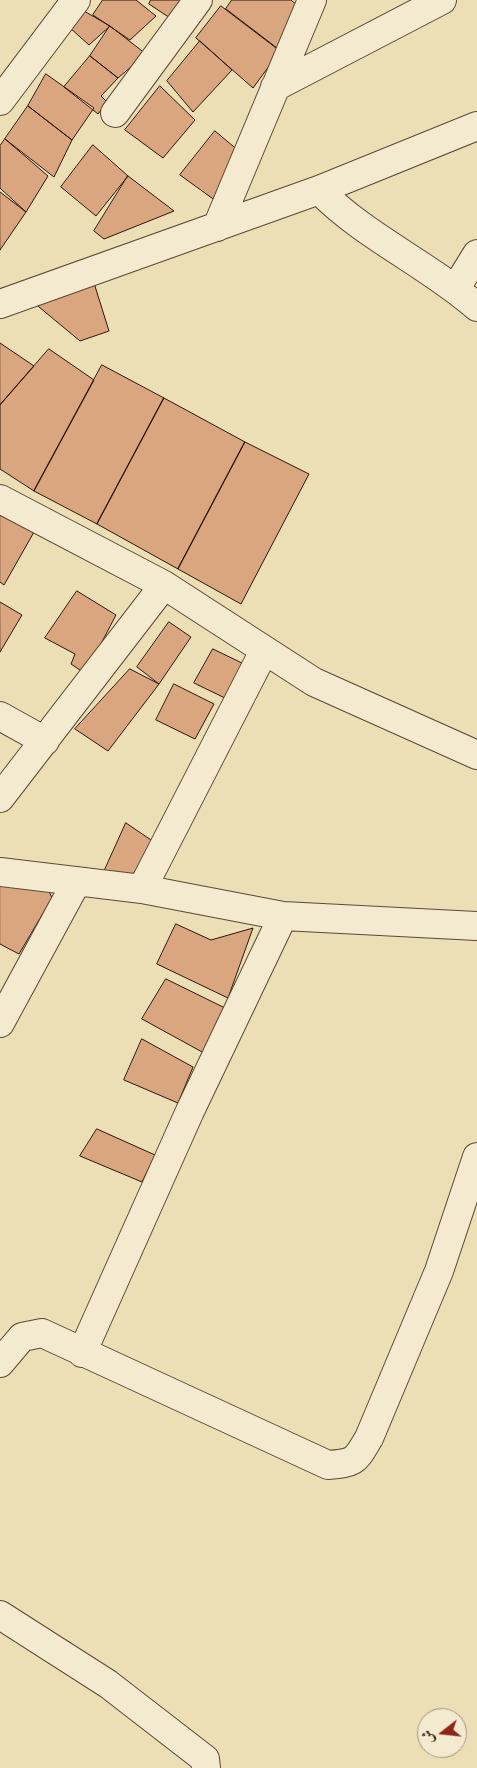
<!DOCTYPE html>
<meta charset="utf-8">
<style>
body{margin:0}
#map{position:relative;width:477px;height:1768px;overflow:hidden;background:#ecdfb5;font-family:"IM FELL Great Primer",Amiri,serif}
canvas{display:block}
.north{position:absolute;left:417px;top:1708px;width:50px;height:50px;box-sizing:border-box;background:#f3eacf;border:1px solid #a49581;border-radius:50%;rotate:254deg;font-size:14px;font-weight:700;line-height:20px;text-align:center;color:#2d150b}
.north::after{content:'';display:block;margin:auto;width:18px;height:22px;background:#8f2418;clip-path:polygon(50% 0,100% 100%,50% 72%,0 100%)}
</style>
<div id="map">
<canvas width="477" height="1768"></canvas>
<div class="north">ش</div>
</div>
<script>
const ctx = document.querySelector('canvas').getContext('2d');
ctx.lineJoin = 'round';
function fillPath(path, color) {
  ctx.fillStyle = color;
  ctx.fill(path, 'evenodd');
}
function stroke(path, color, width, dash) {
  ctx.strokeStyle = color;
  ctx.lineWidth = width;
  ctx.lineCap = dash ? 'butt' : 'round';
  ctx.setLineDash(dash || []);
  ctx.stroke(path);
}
const building = new Path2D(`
 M103 0H136L156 16 130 40 93 15Z
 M151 0H186L173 20 149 4Z
 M232 0H291L298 6 277 48 226 9Z
 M221 6 280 51 253 88 196 38Z
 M84 11 110 26 89 45 69 27Z
 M110 26 146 54 118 78 90 56Z
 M200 41 232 70 193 112 167 81Z
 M90 56 118 78 101 96 107 102 98 114 64 87Z
 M46 74 94 108 72 140 28 106Z
 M160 86 195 120 163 158 125 130Z
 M28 106 72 140 54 177 5 139Z
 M215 131 240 152 216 201 180 175Z
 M5 139 48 176 26 212 0 188V146Z
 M93 145 128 176 96 216 61 187Z
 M128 176 174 211 104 239 94 231Z
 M0 192 26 212 0 250Z
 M94 283 109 331 80 341 33 302Z
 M0 343 34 366 0 405Z
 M49 349 94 380 34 491 0 469V405Z
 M102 365 164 398 97 524 34 491Z
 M164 398 245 442 178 569 97 524Z
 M245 442 309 474 241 604 178 569Z
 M0 513 34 532 4 585 0 582Z
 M77 591 116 615 92 661 83 672 71 664 75 654 45 638Z
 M0 602 22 615 0 652Z
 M169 622 191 637 159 684 137 667Z
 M213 649 246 665 229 700 194 683Z
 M130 669 159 684 108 751 75 729Z
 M174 684 214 704 195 739 156 720Z
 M126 823 154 842 128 882 103 874Z
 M0 885 48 889 52 898 19 954 0 944Z
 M176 924 211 940 253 928 228 998 157 964Z
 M166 979 225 1008 204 1053 142 1019Z
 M142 1039 193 1067 178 1103 124 1080Z
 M97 1129 155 1155 142 1182 80 1156Z`);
fillPath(building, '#d9a680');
stroke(building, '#2d150b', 1);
const street = new Path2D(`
 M275 87 442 0
 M0 101 76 0
 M115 113 198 0
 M319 190C365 237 428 264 477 307
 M217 227 312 0
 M456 288 477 254
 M0 304 319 190 477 126
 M0 499 164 585 314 682 477 755
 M0 716 45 741
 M0 798 164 585
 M0 872 142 889 283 916 477 926
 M142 889 264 651
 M0 1023 77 881
 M82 1353 190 1111 283 916
 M0 1363 22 1337 42 1333 328 1465C356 1463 355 1461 369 1438L439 1271 477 1157
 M0 1615 108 1684 205 1759 206 1768`);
stroke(street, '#5d4836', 30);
stroke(street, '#f3eacf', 28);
</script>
